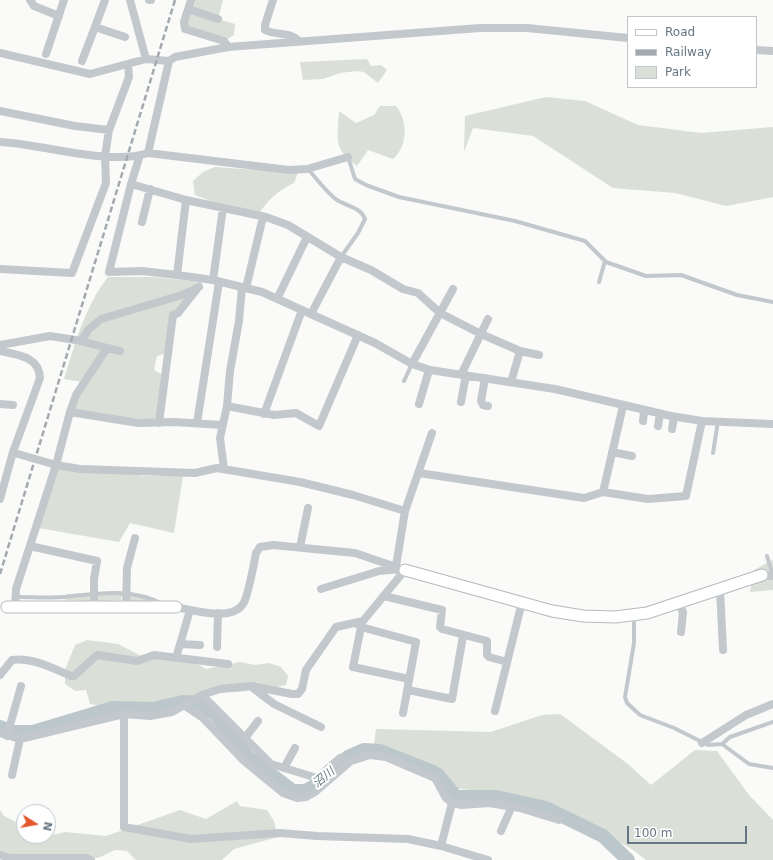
<!DOCTYPE html>
<meta charset="utf-8">
<style>
body{margin:0}
#map{position:relative;width:773px;height:860px;overflow:hidden;background:#fafaf8;font-family:"DejaVu Sans",sans-serif}
canvas{display:block}
.legend{position:absolute;left:627px;top:16px;width:130px;height:72px;box-sizing:border-box;background:#fff;border:1px solid #c1c8cd;margin:0;padding:5px 7px;list-style:none;font-size:12px;color:#657683}
.legend li{display:flex;align-items:center;gap:8px;height:20px}
.legend b{width:20px;border:1px solid #c1c8cd}
.north{position:absolute;left:16px;top:804px;width:40px;height:40px;box-sizing:border-box;background:#fff;border:1px solid #c1c8cd;border-radius:50%;rotate:101deg;font-size:11px;font-weight:700;line-height:16px;text-align:center;color:#657683}
.north::after{content:'';display:block;margin:auto;width:14px;height:18px;background:#e4572e;clip-path:polygon(50% 0,100% 100%,50% 72%,0 100%)}
.scale{position:absolute;left:627px;top:826px;width:120px;height:18px;box-sizing:border-box;border:2px solid #657683;border-top:0;padding-left:5px;font-size:12px;line-height:14px;white-space:nowrap;color:#657683;-webkit-text-stroke:3px #fff;paint-order:stroke}
</style>
<div id="map">
<canvas width="773" height="860"></canvas>
<ul class="legend">
<li><b style="height:5px;background:#fff"></b>Road</li>
<li><b style="height:5px;background:#a2aab0"></b>Railway</li>
<li><b style="height:11px;background:#dadfd7"></b>Park</li>
</ul>
<div class="north">N</div>
<div class="scale">100 m</div>
</div>
<script>
const ctx = document.querySelector('canvas').getContext('2d');
ctx.lineJoin = 'round';
function fillPath(path, color) {
  ctx.fillStyle = color;
  ctx.fill(path, 'evenodd');
}
function stroke(path, color, width, dash) {
  ctx.strokeStyle = color;
  ctx.lineWidth = width;
  ctx.lineCap = dash ? 'butt' : 'round';
  ctx.setLineDash(dash || []);
  ctx.stroke(path);
}
function write(font, color, halo, rows, align = 'center') {
  ctx.font = font + ' "DejaVu Sans","Noto Sans JP",sans-serif';
  ctx.lineWidth = 4;
  ctx.setLineDash([]);
  ctx.textBaseline = 'middle';
  ctx.strokeStyle = halo;
  ctx.fillStyle = color;
  for (const [text, x, y, turn = 0] of rows) {
    ctx.save();
    ctx.translate(x, y);
    ctx.rotate((+turn || 0) * Math.PI / 180);
    ctx.textAlign = isNaN(turn) ? turn : align;
    if (halo) ctx.strokeText(text, 0, 0);
    ctx.fillText(text, 0, 0);
    ctx.restore();
  }
}
fillPath(new Path2D(`
 M191 0H223L218 19 235 24 234 35 224 41 184 27Z
 M367 59 371 66 381 65 387 70 378 83 364 72 357 71 340 73 323 79 303 80 300 62Z
 M546 97 585 101 638 125 701 133 773 127V197L726 206 675 193 613 188 533 136 473 128 464 152 465 116Z
 M380 106H396C408 121 408 146 393 159L368 150 357 166C332 148 338 138 339 111L356 123 374 115Z
 M215 167 298 173 294 183C279 190 270 198 260 212L219 204 195 195 193 181 203 172Z
 M108 277H153L202 282 183 306 173 315 167 353 157 356 154 370 163 375 159 421 72 412 83 382 64 379C75 344 85 306 108 277Z
 M58 468 139 474 142 476H183L174 533 130 523 119 542 38 528Z
 M773 560V590L750 592 754 570Z
 M110 594 122 595 121 600 98 601 97 595Z
 M128 595 150 599 152 601 129 602Z
 M90 596 91 598 90 601 65 600V598Z
 M87 640 118 644 145 658 185 657 206 669 240 662 255 665 269 663 281 667 288 676 286 685 273 688 237 692H211L188 698 177 704 159 701 139 704 122 701 100 706 90 704 86 690 75 691 65 684V670L75 645Z
 M560 714 628 764 651 785 695 750 717 751 749 795 773 820V860H646L633 850 567 811 477 791 453 788 405 754 373 750 376 729 491 732 542 715Z
 M237 801 240 806 267 810 274 821 278 837 234 849 222 860H136L127 851 115 850 98 858 77 855H0V810L4 816 24 826V836H48L65 832 106 836 180 810 206 819Z`), '#dadfd7');
stroke(new Path2D(`
 M0 727 13 732H33L113 708 153 709 183 702 200 703 216 715 248 757 293 791H305L313 787 348 757 364 750 380 751 433 772 438 775 456 797H496L546 808 603 836 628 860`), '#bbc7cb', 14);
const secondary = new Path2D(`
 M405 570 552 611 583 616 615 617 647 613 762 575
 M7 607H176`);
stroke(secondary, '#b3babf', 13);
stroke(new Path2D(`
 M348 157 355 179 366 185 399 197 515 221 585 241 606 262 646 276 681 275 737 295 773 302
 M308 169C317 179 326 192 337 200 346 206 361 207 365 219L358 233 341 257
 M599 282 605 261
 M404 381 412 364
 M713 453 718 421
 M767 556 773 576
 M16 597C31 597 47 598 63 597 96 594 131 587 163 604
 M634 615V643L625 697 627 703 640 715 674 728 708 745 722 744 730 737 773 722
 M722 744 749 764 773 768`), '#c3c8cc', 4);
stroke(new Path2D(`
 M30 0 34 6 59 16
 M105 0 95 27 125 37
 M130 0 146 59
 M149 0H151
 M191 0 184 22 185 29 224 41 228 47
 M273 0 265 25V30C277 36 290 31 299 41
 M188 9 218 19
 M756 50 773 51
 M0 53 90 74 146 59 169 61
 M46 54 64 0
 M82 61 95 27
 M0 111 75 126 109 130 129 77 128 64
 M0 142C43 144 109 166 148 153L289 170 307 169 348 157
 M148 153 169 61 175 57 228 47 480 28H527L628 38
 M140 155 131 184 109 272 142 271 177 275 213 280 262 292 375 343 412 364 430 370 555 389 671 416 702 421 773 424
 M131 184 186 200 266 217 288 225 341 257 371 270 403 289 418 293 440 313 481 334 520 351 539 355
 M142 222 150 189
 M0 269 72 273 106 183 105 156 109 130
 M177 275 186 200
 M213 280 223 208
 M246 288 263 217
 M277 299 307 237
 M311 314 341 257
 M0 345 50 336 82 341
 M107 348 120 351
 M0 351C17 355 39 356 40 378L13 452 0 499
 M412 364 453 289
 M461 375 488 319
 M485 378 481 401 483 405 488 406
 M511 382 520 351
 M461 402 466 375
 M0 404 13 405
 M419 404 429 370
 M227 406 274 415 296 413 319 426 358 335
 M70 412 76 395 107 348 81 341 89 329 101 319 182 295 199 287
 M264 414 302 310
 M643 421 644 411
 M159 423 173 315 178 313 197 289
 M197 423 219 282
 M658 426 660 414
 M672 429 674 417
 M612 452 632 456
 M56 465 80 469 195 473 217 468 300 482 353 495 405 511
 M224 469 220 438 227 406 230 371 239 321 242 287
 M419 473 584 498 603 492 648 499 686 496 702 421
 M603 492 623 406
 M30 546 97 561 94 579V607
 M300 547 308 508
 M396 566 405 511 432 433
 M762 575 773 576
 M321 589 379 571 400 569
 M720 589 723 650
 M384 596 442 610 440 627 442 629 487 641V655L489 657 507 662
 M678 603 683 612 681 632
 M15 607 16 589 56 465 70 412 138 423 174 422 222 425
 M126 607 127 568 135 538
 M357 624 361 627 416 642 403 713
 M361 627 353 667 409 679
 M180 644 200 645
 M217 647 218 613
 M176 658 190 610
 M0 675 12 660C32 657 52 668 71 676H74L97 655 137 661 154 655 228 664
 M253 688 274 704 321 727
 M408 690 452 699 463 636
 M202 695 271 764 317 778 340 758
 M185 706 203 718 244 761 283 793 297 798 306 797 315 792 351 761 370 755 386 757 435 778 446 798 452 803 462 805 489 803 520 808 559 820
 M495 711 522 602
 M124 714V827L191 839 280 833 317 836 408 839 441 846
 M0 733 20 739 124 714 150 716 172 712 202 695 220 689 251 686 292 694H298L302 689 306 670 336 627 363 621 405 570 355 553 273 545 260 547 256 553C254 563 248 597 243 604 232 622 192 610 176 607
 M7 736 21 686
 M245 738 258 721
 M702 743 746 715 773 704
 M284 768 295 748
 M12 775 20 739
 M452 803 441 846 488 860
 M501 831 512 806
 M0 855 10 858H86L91 860`), '#c3c8cc', 8);
stroke(secondary, '#fff', 11);
stroke(new Path2D(`
 M0 574 175 0`), '#a2aab0', 2.5, [6, 3]);
stroke(new Path2D(`
 M18 454 56 465`), '#c3c8cc', 8);
write('italic 12px', '#60757c', '#fff', [
 ["沼川",324,778,-40]
]);
</script>
